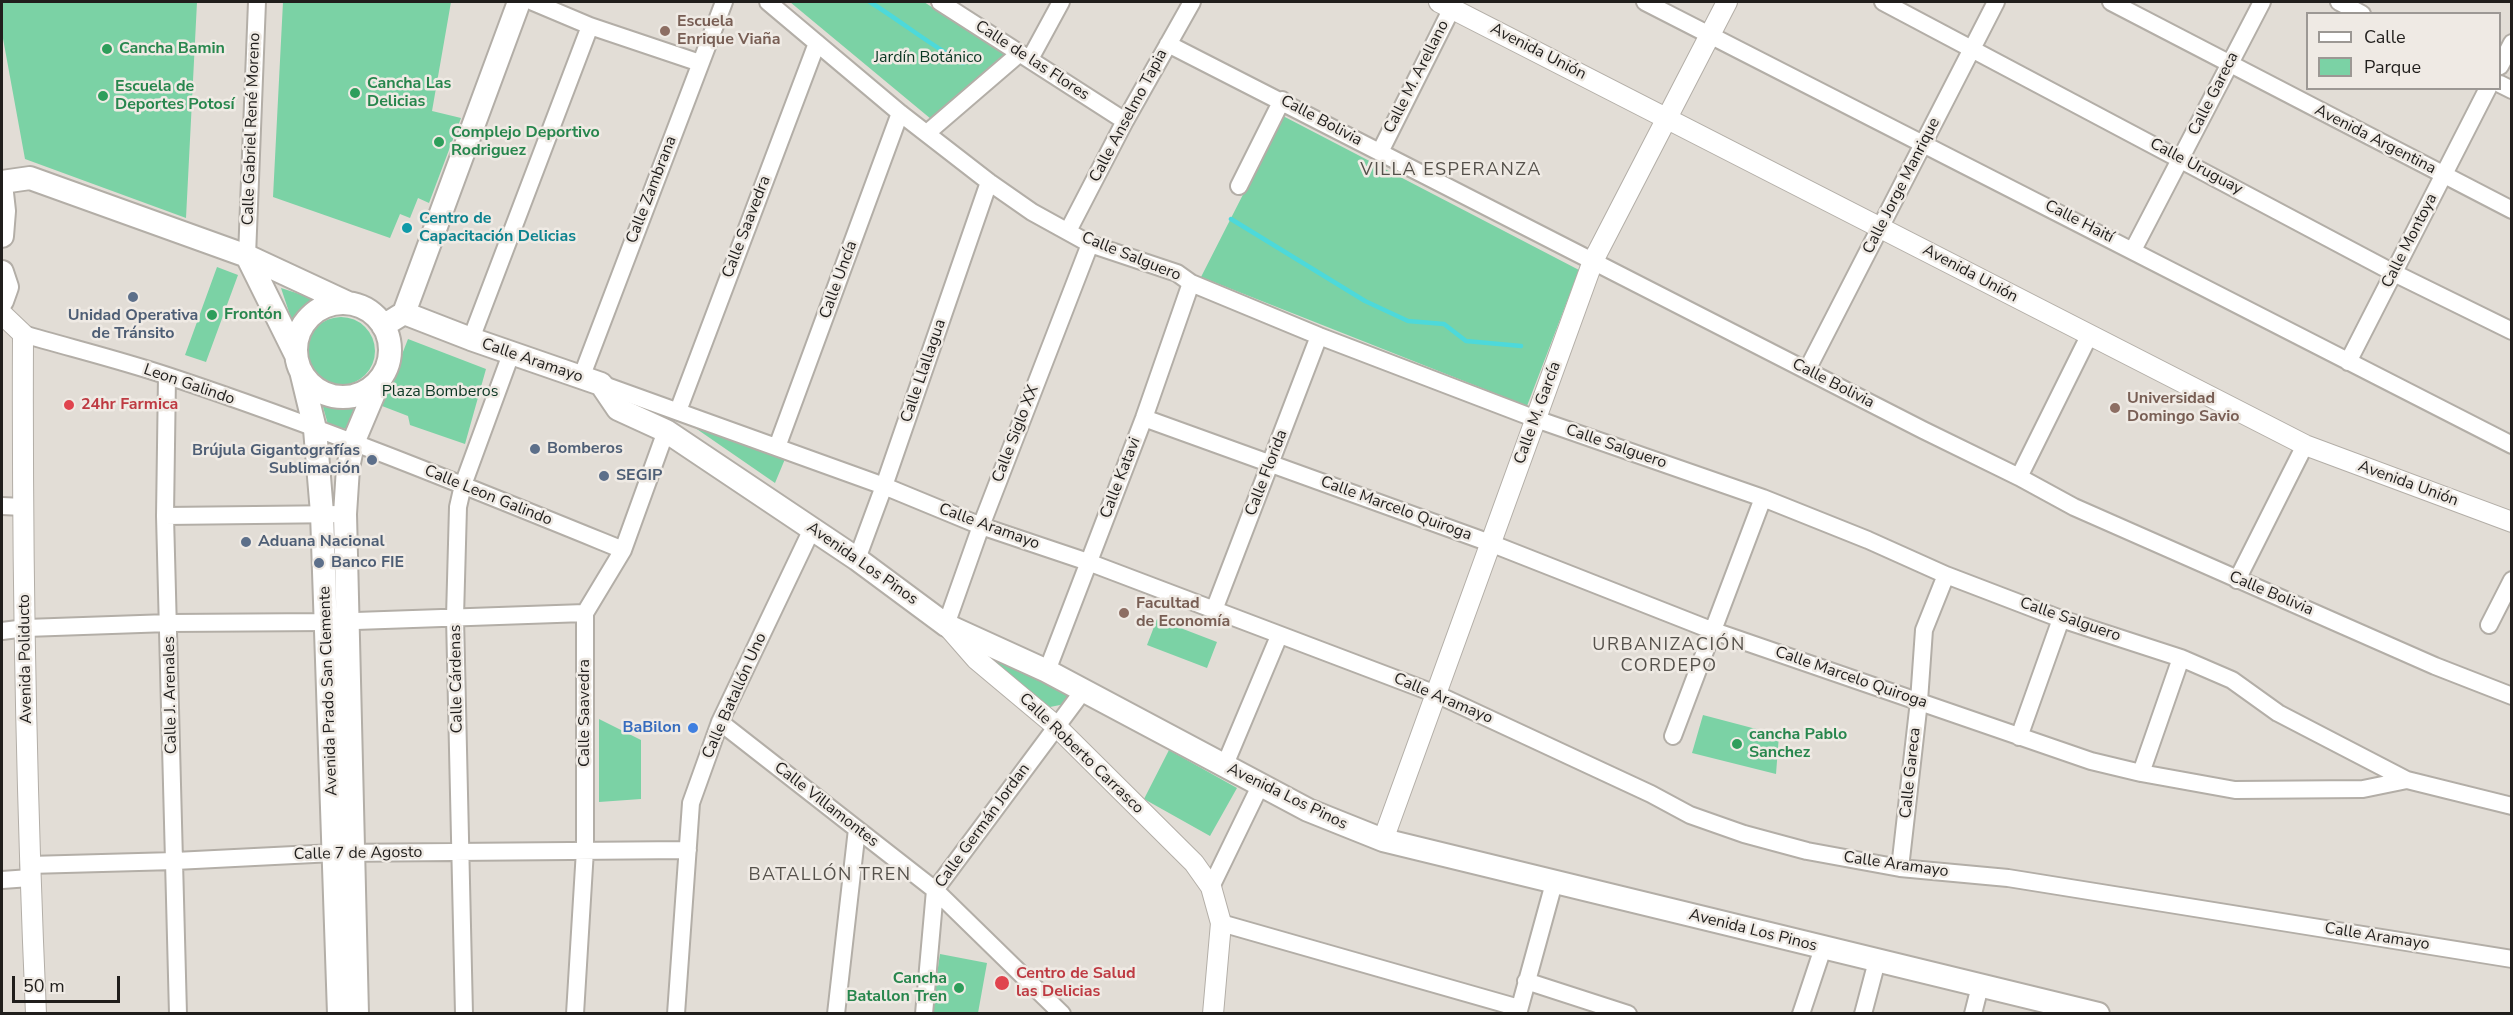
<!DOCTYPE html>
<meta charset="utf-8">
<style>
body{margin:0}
#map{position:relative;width:2513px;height:1015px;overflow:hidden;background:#e2ddd6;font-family:"Nunito Sans",sans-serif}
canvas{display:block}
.frame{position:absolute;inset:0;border:3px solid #201e1c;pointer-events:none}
.legend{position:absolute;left:2306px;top:12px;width:195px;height:78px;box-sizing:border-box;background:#efeae4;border:2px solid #9c9894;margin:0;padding:8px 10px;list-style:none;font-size:18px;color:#201e1c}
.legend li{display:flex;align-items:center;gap:12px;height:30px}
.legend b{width:30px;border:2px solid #9c9894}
.scale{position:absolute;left:12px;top:976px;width:108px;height:27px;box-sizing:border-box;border:3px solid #201e1c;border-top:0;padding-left:8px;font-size:18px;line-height:21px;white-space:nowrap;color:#201e1c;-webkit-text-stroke:4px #efeae4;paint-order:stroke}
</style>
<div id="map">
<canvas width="2513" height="1015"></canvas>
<div class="frame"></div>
<ul class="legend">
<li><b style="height:8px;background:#fff"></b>Calle</li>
<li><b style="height:16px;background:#7bd2a5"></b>Parque</li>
</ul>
<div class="scale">50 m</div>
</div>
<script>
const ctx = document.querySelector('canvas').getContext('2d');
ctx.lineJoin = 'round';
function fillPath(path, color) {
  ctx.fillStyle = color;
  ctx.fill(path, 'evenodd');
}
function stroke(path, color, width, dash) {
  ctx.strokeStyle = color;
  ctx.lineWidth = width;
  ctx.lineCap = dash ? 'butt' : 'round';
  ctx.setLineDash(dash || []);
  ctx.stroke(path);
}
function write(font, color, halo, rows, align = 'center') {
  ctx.font = font + ' "Nunito Sans",sans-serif';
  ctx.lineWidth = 5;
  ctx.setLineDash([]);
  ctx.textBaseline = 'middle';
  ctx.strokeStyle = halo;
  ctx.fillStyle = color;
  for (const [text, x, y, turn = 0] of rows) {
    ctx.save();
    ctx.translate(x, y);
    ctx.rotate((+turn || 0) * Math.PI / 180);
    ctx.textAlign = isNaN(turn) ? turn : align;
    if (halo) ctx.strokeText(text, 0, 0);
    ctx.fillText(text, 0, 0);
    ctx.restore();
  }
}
fillPath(new Path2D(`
 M2 2H197L186 218 25 159 2 33Z
 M283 2H451L432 111 461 118 429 203 418 198 410 218 400 214 390 238 273 197Z
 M790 2H924L1006 55 931 119Z
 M1283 116 1579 270 1527 406 1201 277Z
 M217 267 238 275 206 362 185 355Z
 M281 288 318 300C307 306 298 313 293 324Z
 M307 351a34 34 0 1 1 68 0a34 34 0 1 1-68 0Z
 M408 339 486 369 465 444 410 425 408 416 382 406Z
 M360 399 349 427 341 430 329 428 321 400C335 405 346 404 360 399Z
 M675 414 785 459 775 483Z
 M1157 619 1217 642 1207 668 1147 645Z
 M995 656 1070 694 1065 704 1050 707 992 661Z
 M1703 715 1779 735 1776 774 1692 753Z
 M599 719 641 740V799L599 802Z
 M1169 750 1237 788 1210 836 1144 799Z
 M940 954 987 963 978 1013 931 1014Z`), '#7bd2a5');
stroke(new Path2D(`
 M870 2C902 22 930 45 963 63
 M1231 219 1365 301 1408 321 1444 324 1466 341 1521 346`), '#4dd9da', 4.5);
const minor = new Path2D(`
 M533 2 590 26 700 63
 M768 2 900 113 989 182 1032 212 1090 244 1177 273 1191 283 1319 336 1536 419 1763 498 1868 540 1946 575 2061 619 2181 658 2232 680 2278 713 2407 780 2512 806
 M940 2 1125 121
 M1645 2 2512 445
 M1883 2 2394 273 2512 331
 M2111 2 2512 210
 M2339 2 2362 14
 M1168 44 1923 430 2019 477 2074 507 2435 666 2512 696
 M1030 59 1061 2
 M2500 66 2512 43
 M2500 84 2512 90
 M927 133 1020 53
 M1380 152 1455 2
 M1239 186 1282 100
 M1068 231 1125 121 1192 2
 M2133 250 2262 2
 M247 256 257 2
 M23 334C71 348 120 360 168 376 322 427 473 489 623 550
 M471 339 590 26
 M2348 362 2488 88
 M1807 370 1996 2
 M167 376 165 516 178 1014
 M581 378 724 2
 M601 384 884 486 981 526 1088 562 1436 694 1651 794 1690 815 1744 834 1807 851 1900 868 2008 878 2512 959
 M678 411 817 43
 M1144 418 1490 543 1711 630 2091 761 2141 773 2235 790 2363 789 2407 780
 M777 447 900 113
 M2019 477 2089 336
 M2 506 23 507
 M165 516 345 514
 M857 559 884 486 989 182
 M2237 580 2305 445
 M1214 610 1319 336
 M946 625 981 526 1090 244
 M2489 625 2512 580
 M2 631 26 628 169 623 327 622 585 613
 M1047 671 1144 418 1191 283
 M720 722 935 890 1062 1014
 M1673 736 1763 498
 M2019 737 2061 619
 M1224 767 1279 636
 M2141 773 2181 658
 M29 865 175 861 334 853 688 850
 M1900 868 1919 701 1924 630 1946 575
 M2 880 30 878
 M1211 887 1260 786
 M1221 923 1519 1008
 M1526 981 1628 1014
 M464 1014 455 617 458 507 463 485 511 354
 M575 1014 585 850V613L623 550 666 431
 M676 1014 691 803 720 722 812 529
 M836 1014 857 829
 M924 1014 935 890 1083 691
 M1518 1014 1554 883
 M1801 1014 1823 948
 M1863 1014 1877 961
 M1973 1014 1980 986`);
const tertiary = new Path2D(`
 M1439 2 2305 445 2512 522
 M2 314 23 334C22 561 26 787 36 1014
 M948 627 976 659 1056 726 1194 863 1211 887 1221 923 1213 1014
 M1383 840 1593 261 1727 2`);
const secondary = new Path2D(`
 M2 182 30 178 247 256 348 303
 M2 193 4 211 2 236
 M247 256 296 355
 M2 272 7 287 2 301
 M296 350a47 47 0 1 1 94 0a47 47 0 1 1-94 0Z
 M404 313 471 339 601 384 618 409 666 431 857 559 946 625 1047 671 1308 810 1383 840 2098 1014
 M383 326 404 313 519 2
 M301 371 315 429 322 513 339 1014
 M357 1014 345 514 348 468 353 443 380 379`);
stroke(minor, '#b3aea7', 20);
stroke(tertiary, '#b3aea7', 22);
stroke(secondary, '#b3aea7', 26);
stroke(minor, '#fff', 16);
stroke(tertiary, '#fff', 20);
stroke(secondary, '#fff', 22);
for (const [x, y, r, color] of [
 [665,31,6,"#8d6e63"],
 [107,49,6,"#2e9e5b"],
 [355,93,6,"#2e9e5b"],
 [103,96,6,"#2e9e5b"],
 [439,142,6,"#2e9e5b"],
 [407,228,6,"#0f9aa8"],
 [133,297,6,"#5c6f8a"],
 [212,315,6,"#2e9e5b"],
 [69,405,6,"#e0444e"],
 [2115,408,6,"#8d6e63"],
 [535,449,6,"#5c6f8a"],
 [372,460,6,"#5c6f8a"],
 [604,476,6,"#5c6f8a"],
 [246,542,6,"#5c6f8a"],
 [319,563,6,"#5c6f8a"],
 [1124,613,6,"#8d6e63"],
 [693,728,6,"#3f7fe0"],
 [1737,744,6,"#2e9e5b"],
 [1002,983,8,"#e0444e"],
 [959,988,6,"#2e9e5b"]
]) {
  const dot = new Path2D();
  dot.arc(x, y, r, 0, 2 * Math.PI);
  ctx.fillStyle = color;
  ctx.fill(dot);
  stroke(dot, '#efeae4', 2);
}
write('bold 16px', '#785e54', '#efeae4', [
 ["Escuela",677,22],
 ["Enrique Viaña",677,40],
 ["Universidad",2127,399],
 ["Domingo Savio",2127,417],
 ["Facultad",1136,604],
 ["de Economía",1136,622]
], 'left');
write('bold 16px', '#27864d', '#efeae4', [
 ["Cancha Bamin",119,49],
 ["Cancha Las",367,84],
 ["Delicias",367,102],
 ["Escuela de",115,87],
 ["Deportes Potosí",115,105],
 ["Complejo Deportivo",451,133],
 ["Rodriguez",451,151],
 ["Frontón",224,315],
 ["cancha Pablo",1749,735],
 ["Sanchez",1749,753],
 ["Cancha",947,979,"right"],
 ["Batallon Tren",947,997,"right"]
], 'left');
write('16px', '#201e1c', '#efeae4', [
 ["Avenida Unión",1538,52,27],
 ["Calle de las Flores",1032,61,33],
 ["Calle M. Arellano",1417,77,-63],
 ["Calle Gareca",2214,94,-63],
 ["Calle Anselmo Tapia",1129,116,-62],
 ["Calle Bolivia",1321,121,28],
 ["Calle Gabriel René Moreno",252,129,-88],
 ["Avenida Argentina",2375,140,27],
 ["Calle Uruguay",2196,167,28],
 ["Calle Jorge Manrique",1902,186,-63],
 ["Calle Zambrana",652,190,-69],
 ["Calle Haití",2079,222,27],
 ["Calle Saavedra",747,227,-69],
 ["Calle Montoya",2410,241,-63],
 ["Calle Salguero",1131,257,22],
 ["Avenida Unión",1970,274,28],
 ["Calle Uncía",839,280,-70],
 ["Calle Aramayo",532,361,19],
 ["Calle Llallagua",924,371,-71],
 ["Calle Bolivia",1833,384,27],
 ["Leon Galindo",189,385,19],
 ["Calle M. García",1538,413,-70],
 ["Calle Siglo XX",1016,434,-69],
 ["Calle Salguero",1616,447,19],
 ["Calle Florida",1267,473,-69],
 ["Calle Katavi",1121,478,-69],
 ["Avenida Unión",2408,484,20],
 ["Calle Leon Galindo",488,496,22],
 ["Calle Marcelo Quiroga",1396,509,20],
 ["Calle Aramayo",989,527,20],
 ["Avenida Los Pinos",862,564,35],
 ["Calle Bolivia",2271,594,23],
 ["Calle Salguero",2070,620,19],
 ["Avenida Poliducto",26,659,-91],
 ["Calle Marcelo Quiroga",1851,678,19],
 ["Calle Cárdenas",457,679,-91],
 ["Avenida Prado San Clemente",329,691,-92],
 ["Calle J. Arenales",171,695,-91],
 ["Calle Batallón Uno",735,696,-66],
 ["Calle Aramayo",1443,699,23],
 ["Calle Saavedra",585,713,-90],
 ["Calle Roberto Carrasco",1081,754,44],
 ["Calle Gareca",1911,773,-84],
 ["Avenida Los Pinos",1287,797,26],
 ["Calle Villamontes",826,805,38],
 ["Calle Germán Jordan",983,826,-54],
 ["Calle 7 de Agosto",358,854,-1],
 ["Calle Aramayo",1896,865,8],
 ["Avenida Los Pinos",1753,931,14],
 ["Calle Aramayo",2377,937,9]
]);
write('16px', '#0a3622', '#efeae4', [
 ["Jardín Botánico",928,58],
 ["Plaza Bomberos",440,392]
]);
write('bold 16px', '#0d838f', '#efeae4', [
 ["Centro de",419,219],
 ["Capacitación Delicias",419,237]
], 'left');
write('bold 16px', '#4e5e75', '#efeae4', [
 ["Unidad Operativa",133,316,"center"],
 ["de Tránsito",133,334,"center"],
 ["Bomberos",547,449],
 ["Brújula Gigantografías",360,451,"right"],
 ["Sublimación",360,469,"right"],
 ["SEGIP",616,476],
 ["Aduana Nacional",258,542],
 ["Banco FIE",331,563]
], 'left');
write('bold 16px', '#be3a42', '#efeae4', [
 ["24hr Farmica",81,405],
 ["Centro de Salud",1016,974],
 ["las Delicias",1016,992]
], 'left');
write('bold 16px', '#366cbe', '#efeae4', [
 ["BaBilon",681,728]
], 'right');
ctx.letterSpacing = '1.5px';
write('18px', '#55514b', '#efeae4', [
 ["VILLA ESPERANZA",1451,171],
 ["URBANIZACIÓN",1669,646],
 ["CORDEPO",1669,667],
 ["BATALLÓN TREN",830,876]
]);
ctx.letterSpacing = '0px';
</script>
